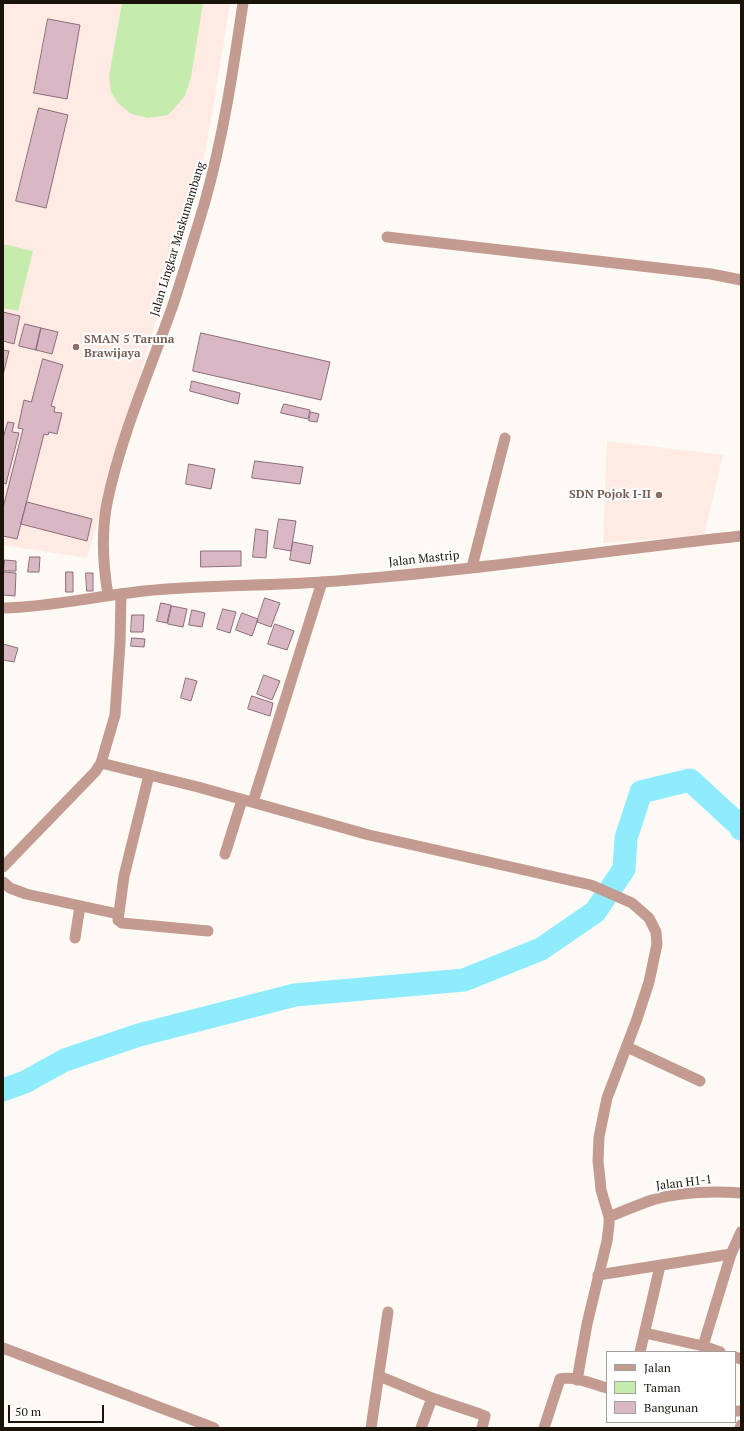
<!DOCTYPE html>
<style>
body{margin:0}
#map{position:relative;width:744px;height:1431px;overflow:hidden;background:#fdf9f4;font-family:"PT Serif",serif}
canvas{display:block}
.frame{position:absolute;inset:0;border:4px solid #1a130a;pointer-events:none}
.legend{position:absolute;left:606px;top:1351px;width:130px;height:72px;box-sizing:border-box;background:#fff;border:1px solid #a3a19d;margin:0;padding:5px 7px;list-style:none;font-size:12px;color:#1a130a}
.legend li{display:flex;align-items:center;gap:8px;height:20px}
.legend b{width:20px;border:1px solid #a3a19d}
.scale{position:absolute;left:8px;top:1405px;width:96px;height:18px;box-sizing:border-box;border:2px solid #1a130a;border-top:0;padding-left:5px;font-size:12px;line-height:14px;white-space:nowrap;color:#1a130a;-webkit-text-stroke:3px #fff;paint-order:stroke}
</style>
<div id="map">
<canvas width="744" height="1431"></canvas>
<div class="frame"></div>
<ul class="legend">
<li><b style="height:5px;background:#c49b90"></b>Jalan</li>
<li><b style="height:11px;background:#c5ecad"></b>Taman</li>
<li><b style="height:11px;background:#d9b7c5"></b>Bangunan</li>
</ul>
<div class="scale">50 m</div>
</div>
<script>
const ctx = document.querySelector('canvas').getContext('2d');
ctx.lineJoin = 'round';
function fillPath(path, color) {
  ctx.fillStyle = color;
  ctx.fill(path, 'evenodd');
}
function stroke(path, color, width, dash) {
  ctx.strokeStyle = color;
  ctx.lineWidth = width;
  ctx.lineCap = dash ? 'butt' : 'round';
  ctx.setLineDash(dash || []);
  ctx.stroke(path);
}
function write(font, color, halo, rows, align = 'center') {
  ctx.font = font + ' "PT Serif",serif';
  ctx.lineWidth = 4;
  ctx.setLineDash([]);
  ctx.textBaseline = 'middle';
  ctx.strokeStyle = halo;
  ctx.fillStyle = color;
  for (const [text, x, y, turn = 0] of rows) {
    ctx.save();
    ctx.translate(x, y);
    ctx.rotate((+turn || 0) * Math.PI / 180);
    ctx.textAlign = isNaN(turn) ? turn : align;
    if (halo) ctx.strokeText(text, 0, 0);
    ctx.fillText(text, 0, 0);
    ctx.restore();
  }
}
fillPath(new Path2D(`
 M3 3H230L206 148 87 558 3 545Z
 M607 441 723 455 704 535 603 543Z`), '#ffebe3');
fillPath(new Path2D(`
 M122 3H203L191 77 185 96 168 115 148 118 131 114 118 103 111 92 109 76Z
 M3 244 33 251 18 311 3 308Z`), '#c5ecad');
stroke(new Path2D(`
 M3 1090 25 1082 65 1060 139 1035 295 995 464 980 541 949 595 912 624 869 626 838 641 792 690 780 740 826 741 829`), '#8fecfd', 23);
const building = new Path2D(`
 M48 19 80 25 67 99 34 93Z
 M39 108 68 115 46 208 16 201Z
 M3 312 20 316 14 344 3 341Z
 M25 324 41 328 36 350 19 346Z
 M41 328 58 332 52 354 36 350Z
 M201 333 330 362 321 400 193 371Z
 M3 350 9 351 3 375Z
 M43 359 63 365 51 406 55 407 54 412 62 413 57 434 49 432 48 435 44 434 17 539 3 536V508L23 429 18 428 24 400 31 402Z
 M192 381 240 393 238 404 190 391Z
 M284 404 310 410 308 419 281 413Z
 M311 412 319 414 317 422 309 421Z
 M8 422 14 423 12 432 19 433 6 484 3 483V439Z
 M255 461 303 467 300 484 252 478Z
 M189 464 215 469 211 489 186 484Z
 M27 502 92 519 87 541 21 524Z
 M279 519 296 521 291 551 274 548Z
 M256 529 268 531 266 558 253 557Z
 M293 542 313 546 310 564 290 560Z
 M201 551H241V566L201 567Z
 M30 557H40L39 572H28Z
 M5 560 16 561V571H4Z
 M4 572 16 573 15 596 3 595Z
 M66 572H73V592H66Z
 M86 573H93V591H87Z
 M265 598 280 603 271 627 257 622Z
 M161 603 171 605 167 623 157 621Z
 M172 606 187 609 183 627 168 624Z
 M223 609 236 612 230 633 217 629Z
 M192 610 205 613 202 627 189 625Z
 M242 613 258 619 252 636 236 630Z
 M132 615H144L143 632H131Z
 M275 624 294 631 287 650 268 644Z
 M132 638 145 639 144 647 131 646Z
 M3 644 18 648 14 662 3 660Z
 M264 675 280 681 272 700 257 694Z
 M186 678 197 681 191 701 181 698Z
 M252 696 273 703 270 716 248 709Z`);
fillPath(building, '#d9b7c5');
stroke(building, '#8c6e7a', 1);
stroke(new Path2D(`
 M387 237 711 274 741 280
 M472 567 505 438
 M101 763 198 787 369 835 591 885 632 903 649 918 656 932 657 944 649 982 637 1019 607 1098 599 1137 598 1161 600 1179 601 1190 609 1217V1225L607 1241 587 1324 577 1380
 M149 775 124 876 118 920 122 923 208 931
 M253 802 322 582
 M225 854 242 800
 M3 867 95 772 101 763 115 715 120 643 121 594
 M3 882 10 888 26 894 118 914
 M75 938 80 906
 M627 1047 700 1081
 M609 1217C623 1211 638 1205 652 1200 680 1192 712 1191 741 1193
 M598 1275 731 1254
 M645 1333 703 1346 720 1352
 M703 1346 731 1254 741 1232
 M3 1348 214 1428
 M640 1352 660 1266
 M735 1357 741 1359
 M379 1376 432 1398 480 1414 485 1416 482 1428
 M735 1411H741
 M371 1428 388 1312
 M421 1428 432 1398
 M544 1428 560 1379C574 1376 593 1384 607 1388
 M740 1428 741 1425`), '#c49b90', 11);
stroke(new Path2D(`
 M108 595C103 565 101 534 107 503 121 435 150 370 173 305 184 272 194 238 204 205 223 139 233 71 243 3
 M3 608C50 607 97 596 144 591 203 585 263 586 322 582 462 572 601 551 741 536`), '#c49b90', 11);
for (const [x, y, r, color] of [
 [76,347,4,"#8d6e63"],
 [659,495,4,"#8d6e63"]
]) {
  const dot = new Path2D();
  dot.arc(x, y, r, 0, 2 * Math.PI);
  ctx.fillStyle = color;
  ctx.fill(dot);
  stroke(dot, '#fff', 1.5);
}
write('12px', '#1a130a', '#fff', [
 ["Jalan Lingkar Maskumambang",178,239,-73],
 ["Jalan Mastrip",424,559,-6],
 ["Jalan H1-1",684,1183,-7]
]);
write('bold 12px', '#785e54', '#fff', [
 ["SMAN 5 Taruna",84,340],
 ["Brawijaya",84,354],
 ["SDN Pojok I-II",651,495,"right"]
], 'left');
</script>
